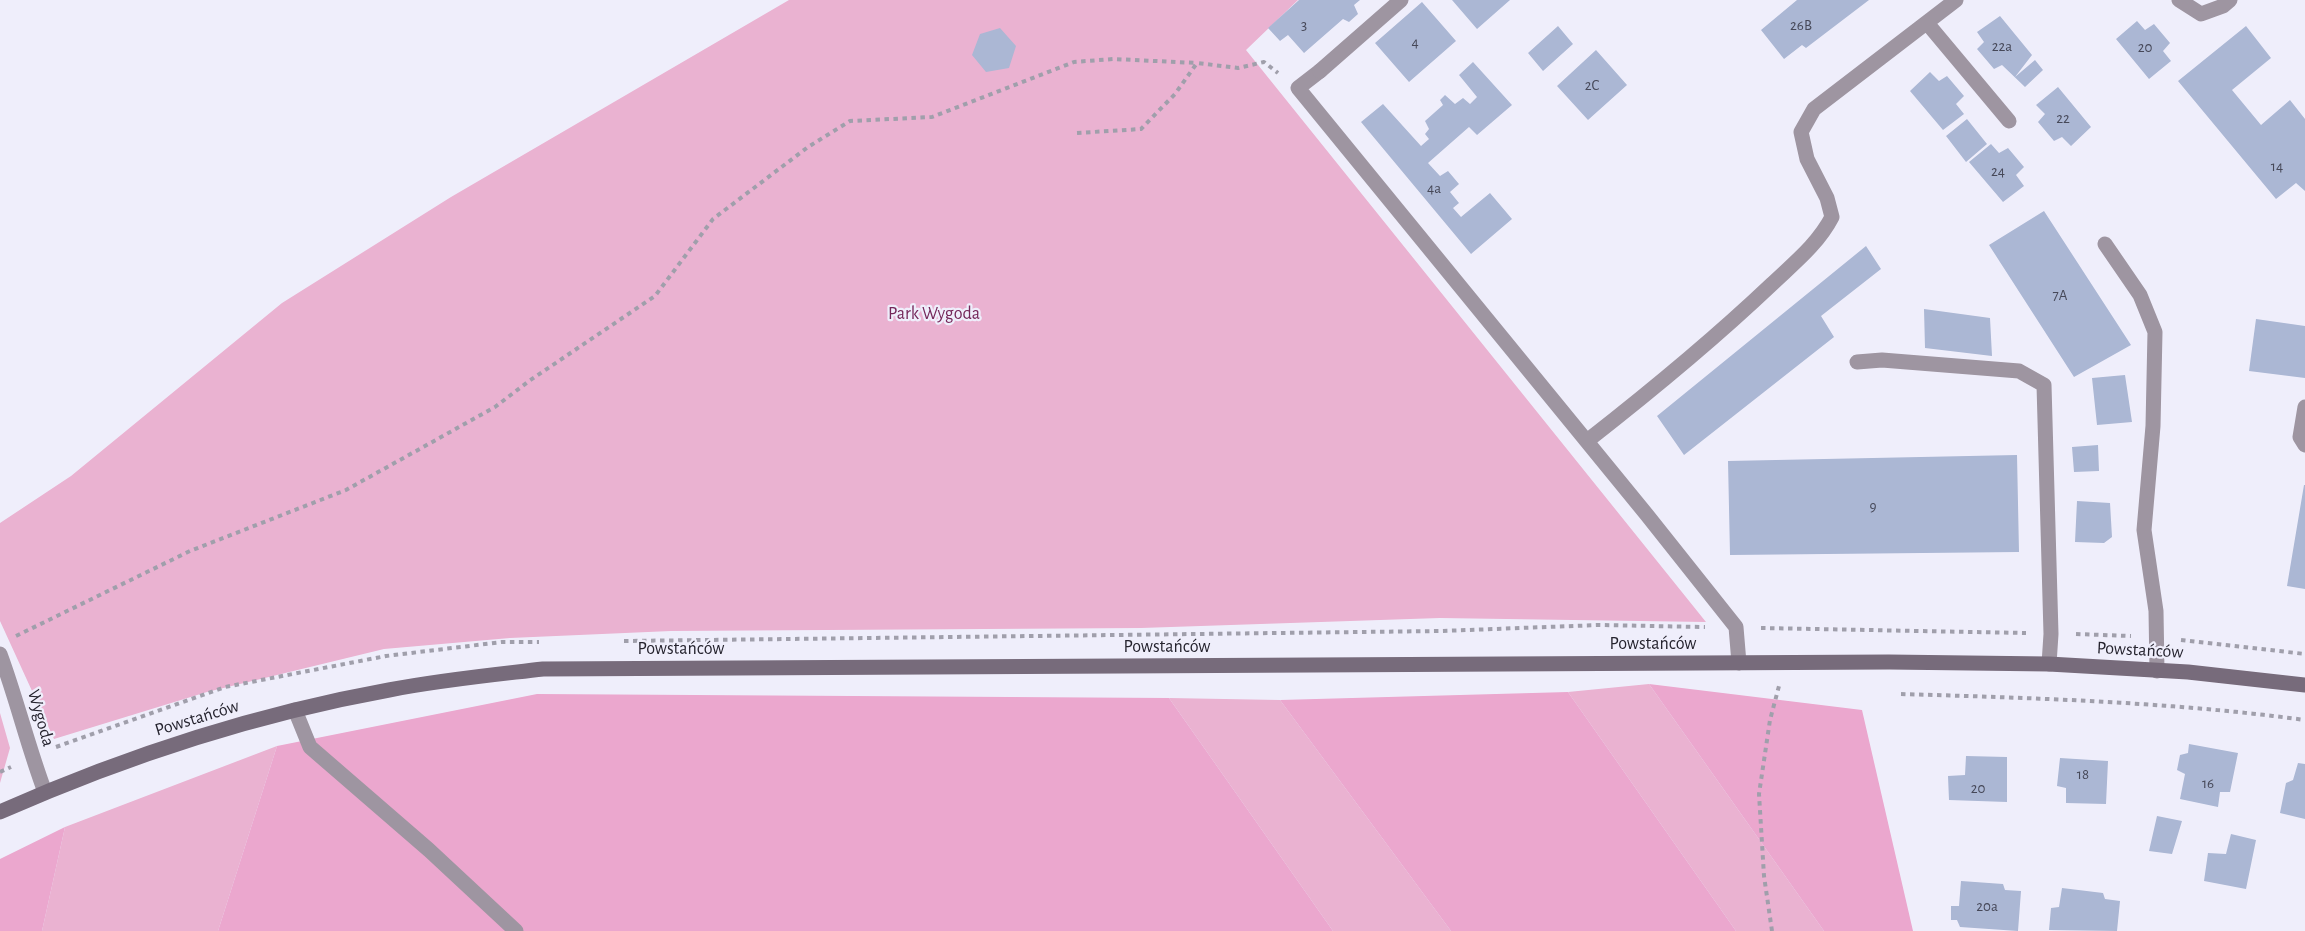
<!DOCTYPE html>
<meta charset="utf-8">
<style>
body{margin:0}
canvas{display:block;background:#efeefb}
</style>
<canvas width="2305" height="931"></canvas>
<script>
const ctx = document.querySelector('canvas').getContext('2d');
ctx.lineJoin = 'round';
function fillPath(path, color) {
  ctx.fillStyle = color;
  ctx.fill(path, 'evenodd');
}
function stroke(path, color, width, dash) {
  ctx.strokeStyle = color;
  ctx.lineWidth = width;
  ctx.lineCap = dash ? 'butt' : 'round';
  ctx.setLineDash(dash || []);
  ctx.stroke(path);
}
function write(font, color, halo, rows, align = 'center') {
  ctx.font = font + ' "Alegreya Sans",sans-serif';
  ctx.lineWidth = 4.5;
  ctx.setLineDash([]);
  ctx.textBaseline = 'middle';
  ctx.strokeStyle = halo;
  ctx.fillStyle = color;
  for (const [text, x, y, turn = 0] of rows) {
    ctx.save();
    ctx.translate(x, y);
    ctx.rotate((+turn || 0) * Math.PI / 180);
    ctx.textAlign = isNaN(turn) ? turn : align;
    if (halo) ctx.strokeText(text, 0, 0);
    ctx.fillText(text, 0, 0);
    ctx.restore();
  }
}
fillPath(new Path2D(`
 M789 0H1298L1246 50 1706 622 1440 618 1141 628 671 631 510 638 384 649 207 692 54 739 0 621V523L71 476 282 303 451 197Z
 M1649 684 1824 931H1736L1568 692Z
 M1169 698 1280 700 1451 931H1333Z
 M0 713 10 748 0 783Z
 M277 746 218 931H42L65 827Z`), '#eab2d1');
fillPath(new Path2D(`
 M1649 684 1862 710 1913 931H1824Z
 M1568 692 1736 931H1451L1280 700Z
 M537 694 1169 698 1333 931H218L277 746Z
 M65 827 42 931H0V859Z`), '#eba7ce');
fillPath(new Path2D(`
 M1299 0H1360L1354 5 1358 14 1349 22 1343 19 1304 53 1288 35 1280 41 1268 28Z
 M1452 0H1510L1477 29Z
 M1797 0H1869L1806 48 1802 45 1784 59 1761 30Z
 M1422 2 1456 41 1409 82 1375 43Z
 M2000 16 2032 55 2015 77 2035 60 2043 70 2025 87 2002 65 1994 69 1977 49 1984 42 1977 32Z
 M2137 21 2145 30 2154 24 2170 43 2163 51 2171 61 2149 79 2116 39Z
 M1558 26 1573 44 1543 71 1528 53Z
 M2246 26 2271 58 2232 90 2261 125 2290 100 2305 119V191L2296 183 2276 199 2178 81Z
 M1000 28 1016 46 1009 68 986 72 972 55 980 34Z
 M1596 50 1627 85 1588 120 1557 86Z
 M1473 62 1512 105 1477 135 1469 127 1428 163 1440 176 1448 171 1459 184 1450 192 1459 203 1453 208 1461 217 1490 193 1512 219 1471 254 1361 122 1383 104 1421 146 1429 139 1425 134 1429 129 1425 121 1443 105 1440 100 1445 95 1455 104 1463 98 1470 104 1477 97 1459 75Z
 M1930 72 1939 81 1947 76 1964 96 1956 104 1964 114 1943 130 1910 91Z
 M2058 87 2091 127 2071 146 2062 137 2054 141 2038 122 2045 114 2036 105Z
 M1967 119 1987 144 1966 162 1946 136Z
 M1991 144 1999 153 2008 148 2024 167 2016 175 2024 186 2003 202 1969 162Z
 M2044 211 2131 345 2074 377 1989 245Z
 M1866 246 1881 269 1821 316 1834 337 1684 455 1657 416Z
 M1924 309 1990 318 1992 356 1925 348Z
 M2256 319 2305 326V378L2249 371Z
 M2125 375 2132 422 2097 425 2092 378Z
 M2098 445 2099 471 2074 472 2072 447Z
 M2017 455 2019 552 1730 555 1728 461Z
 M2304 485H2305V589L2287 586Z
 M2077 501 2110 503 2112 537 2104 543 2075 542Z
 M2189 744 2238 753 2230 792H2220L2218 807 2180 799 2185 774 2177 770 2180 755 2188 753Z
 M1966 756 2007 757V802L1949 800 1948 776 1965 775Z
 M2060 758 2108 761 2106 804 2066 803V788L2057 786Z
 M2298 763 2305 764V819L2280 813 2286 783 2293 780Z
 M2157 816 2182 821 2172 854 2149 851Z
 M2231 834 2256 840 2246 889 2204 881 2208 853 2226 854Z
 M1961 881 2003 884 2005 890 2021 891 2018 931 1960 927 1957 920H1951V906H1959Z
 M2062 888 2103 893 2105 899 2120 901 2117 931 2049 930 2051 908 2059 907Z`), '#abb7d4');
stroke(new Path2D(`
 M1077 133 1141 129 1175 94 1197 63 1238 68 1264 62 1278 73
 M1761 628 2026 633
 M2076 634 2131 636
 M16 636 190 551 346 490 495 407 529 381 655 296 713 219 808 147 850 121 932 117 1074 62 1113 59 1197 63
 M2181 640 2305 654
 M624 641 1441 631 1599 625 1705 627
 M1901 694C2036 698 2171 702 2305 720
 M56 747 225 687 386 656 502 642H539
 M0 772 11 767
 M1772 931 1764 876 1759 794 1770 720 1779 686`), '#a09fab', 4, [4.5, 4.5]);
stroke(new Path2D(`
 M2179 0 2201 14 2223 6 2230 0
 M1927 23 2009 121
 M1320 71 1298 88 1647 515 1736 627 1739 663
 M2105 244 2140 295 2155 332 2153 426 2144 530 2156 611 2157 671
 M1857 362 1882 360 2019 371 2044 385 2051 634 2049 664
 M2305 407 2300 437 2305 445
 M1587 441C1651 391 1713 340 1772 284 1794 263 1818 244 1832 217L1827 198 1807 159 1801 132 1814 109 1956 0
 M295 710 310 747 429 850 516 931`), '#9e95a1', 15);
stroke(new Path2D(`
 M1320 71 1401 0
 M0 654C17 700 28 747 45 792`), '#9e95a1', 15);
stroke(new Path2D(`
 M0 812C124 757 256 714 389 690 440 680 492 675 543 669L1889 662 2049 664 2188 672 2305 685`), '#776b7b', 15);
write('15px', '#464858', null, [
 ["3",1304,25],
 ["26B",1801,25],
 ["4",1415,42],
 ["22a",2002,46],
 ["20",2145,47],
 ["2C",1592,85],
 ["22",2063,118],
 ["14",2277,166],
 ["24",1998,171],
 ["4a",1434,188],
 ["7A",2060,295],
 ["9",1873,506],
 ["18",2083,774],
 ["16",2208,783],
 ["20",1978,788],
 ["20a",1987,906]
]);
write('18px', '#75275a', '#efeefb', [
 ["Park Wygoda",934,314]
]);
write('18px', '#25232e', '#efeefb', [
 ["Powstańców",1653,644],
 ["Powstańców",1167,647],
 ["Powstańców",681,649],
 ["Powstańców",2140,650,3],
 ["Wygoda",41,718,74],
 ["Powstańców",197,718,-17]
]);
</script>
